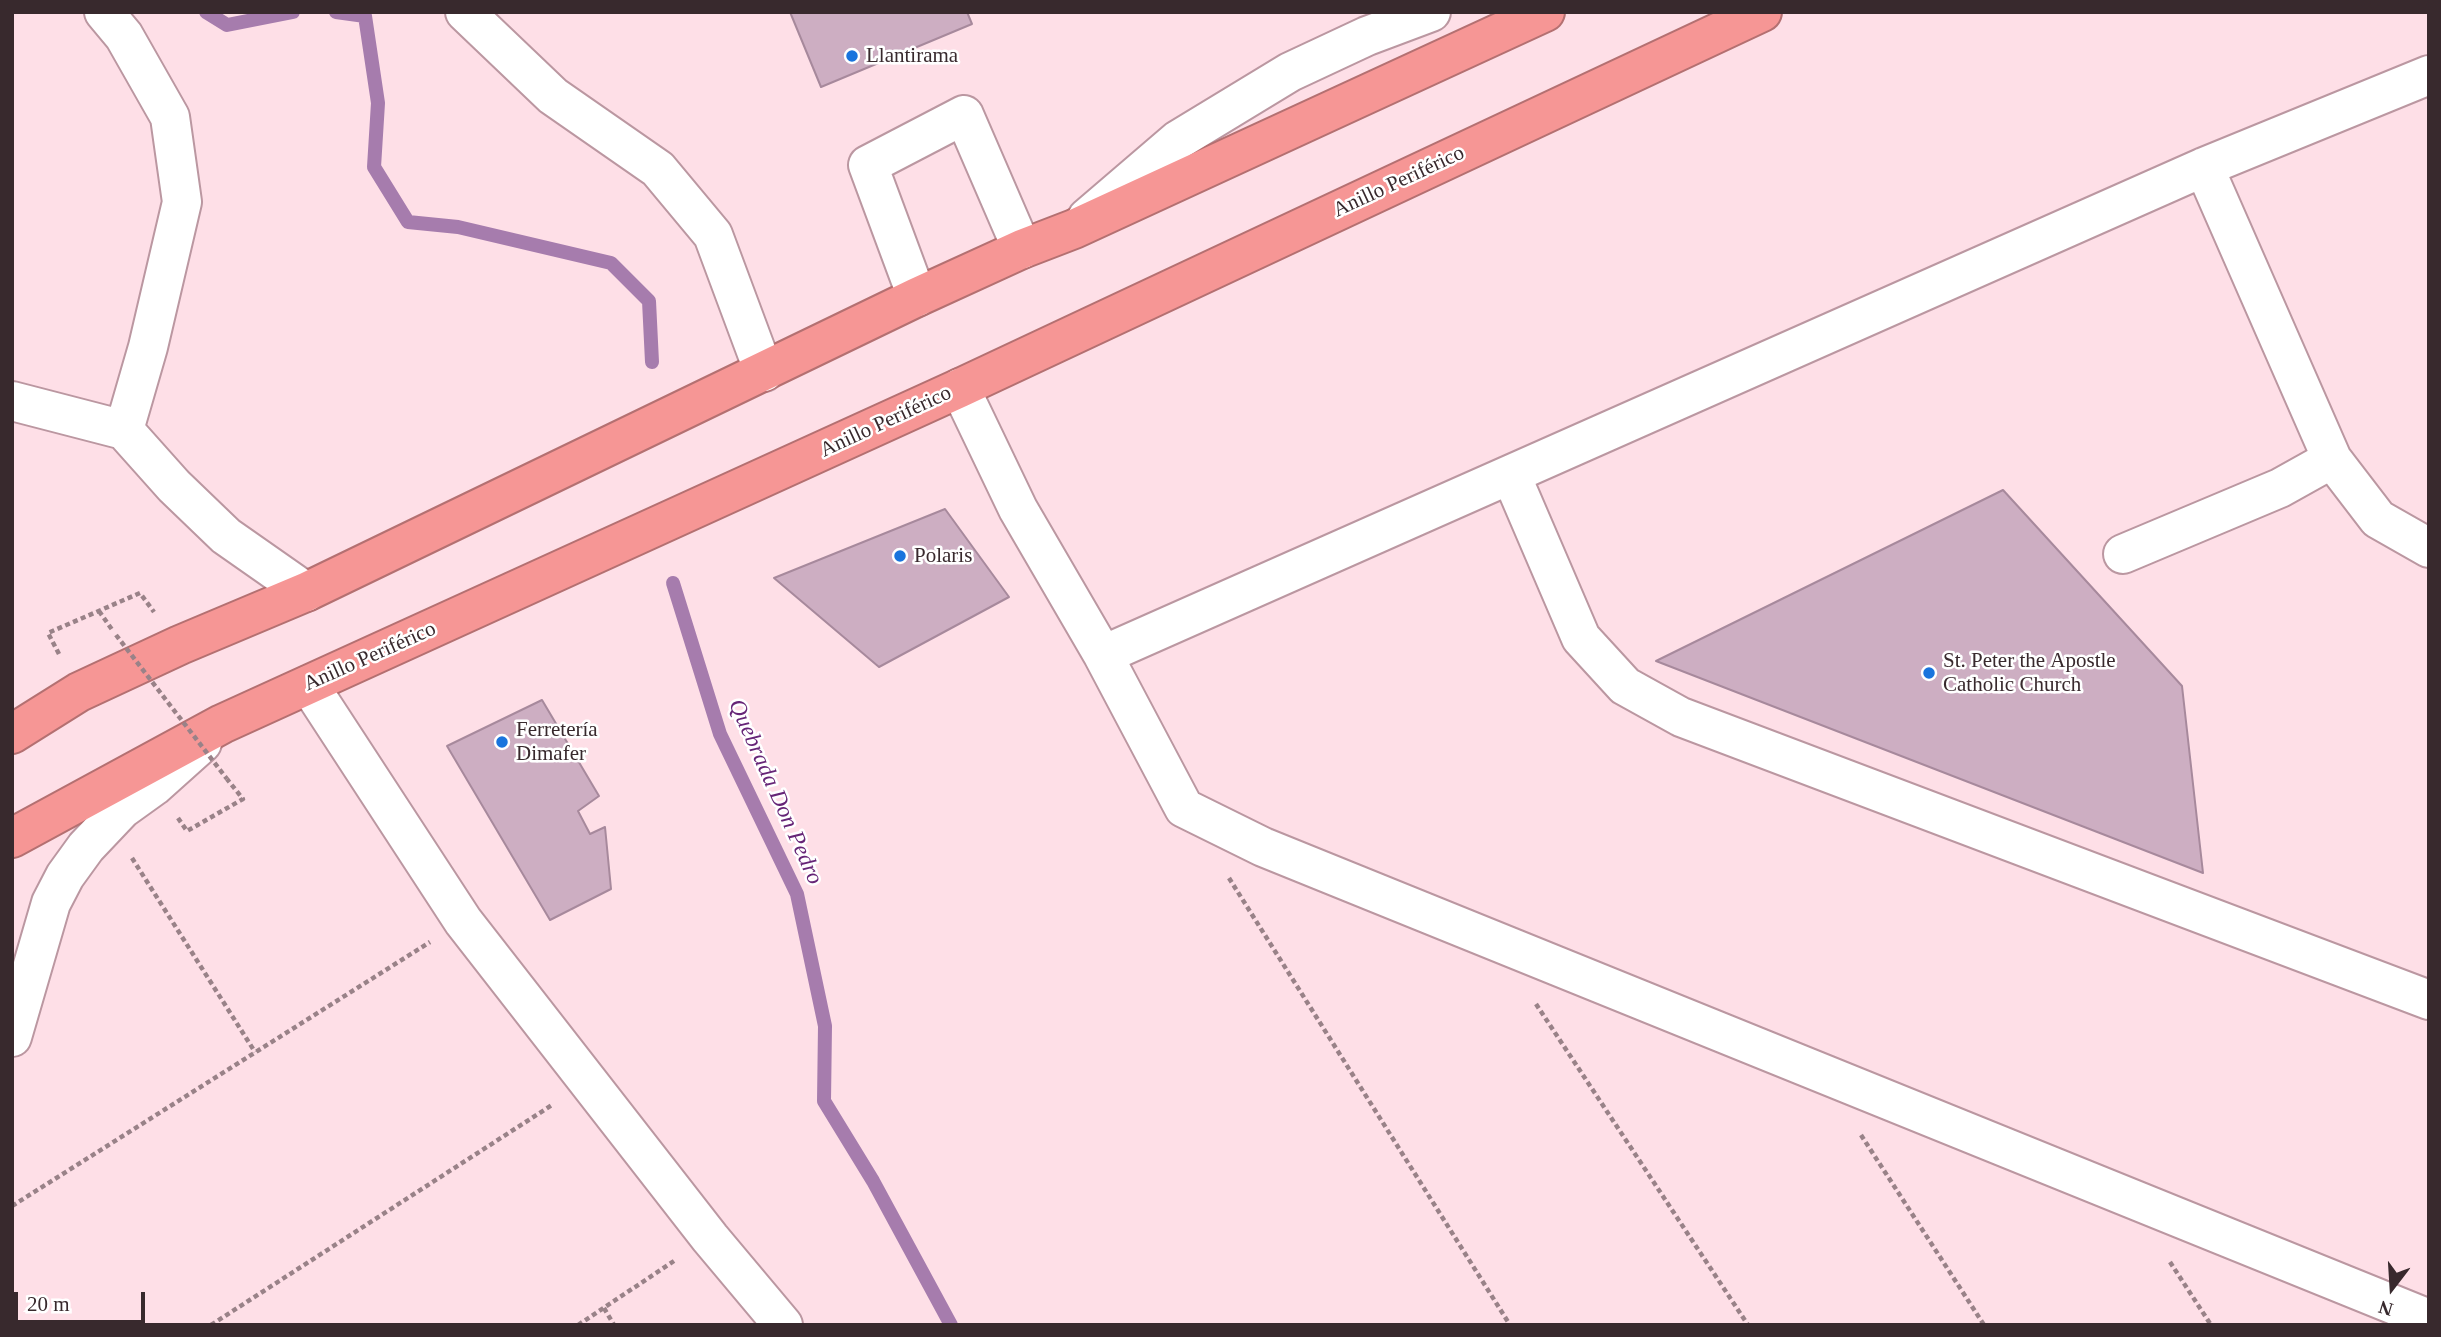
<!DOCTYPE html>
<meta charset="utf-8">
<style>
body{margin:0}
#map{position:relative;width:2441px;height:1337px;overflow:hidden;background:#fedfe7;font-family:"Times New Roman",serif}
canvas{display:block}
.frame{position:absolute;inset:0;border:14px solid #38292d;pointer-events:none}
.north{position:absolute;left:2357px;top:1253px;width:70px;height:70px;-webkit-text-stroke:5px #fff;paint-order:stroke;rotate:197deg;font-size:19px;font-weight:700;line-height:28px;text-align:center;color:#38292d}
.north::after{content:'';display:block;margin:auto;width:24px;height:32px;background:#38292d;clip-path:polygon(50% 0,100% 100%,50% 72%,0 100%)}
.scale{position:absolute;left:14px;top:1292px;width:131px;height:32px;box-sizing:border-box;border:4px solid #38292d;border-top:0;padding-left:9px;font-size:21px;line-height:24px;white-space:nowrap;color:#38292d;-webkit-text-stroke:5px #fff;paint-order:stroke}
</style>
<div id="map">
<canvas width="2441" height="1337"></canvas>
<div class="frame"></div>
<div class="north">N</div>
<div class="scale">20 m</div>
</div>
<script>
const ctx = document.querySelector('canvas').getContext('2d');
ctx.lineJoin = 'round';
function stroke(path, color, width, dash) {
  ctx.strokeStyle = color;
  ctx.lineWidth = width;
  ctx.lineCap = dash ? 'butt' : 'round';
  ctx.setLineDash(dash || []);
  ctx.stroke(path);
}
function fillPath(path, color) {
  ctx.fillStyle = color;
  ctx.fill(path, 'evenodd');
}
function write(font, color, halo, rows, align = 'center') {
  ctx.font = font + ' "Times New Roman",serif';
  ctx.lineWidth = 5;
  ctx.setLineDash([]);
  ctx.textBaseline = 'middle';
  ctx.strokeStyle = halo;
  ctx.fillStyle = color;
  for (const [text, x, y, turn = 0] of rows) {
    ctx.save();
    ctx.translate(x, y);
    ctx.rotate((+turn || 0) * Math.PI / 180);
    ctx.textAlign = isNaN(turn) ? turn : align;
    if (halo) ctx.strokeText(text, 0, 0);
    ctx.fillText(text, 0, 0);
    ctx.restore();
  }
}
stroke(new Path2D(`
 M206 12 227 25 293 12
 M336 12 365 16 378 103 374 167 408 222 458 227 611 263 649 301 652 362
 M673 583 720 734 797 894 825 1026 824 1101 873 1181 951 1325`), '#a67cad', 14);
const building = new Path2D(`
 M790 12H967L972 24 821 87Z
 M2003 490 2182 686 2203 873 1656 661Z
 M945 509 1009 597 879 667 774 578Z
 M542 700 599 796 578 811 590 834 605 827 611 889 550 920 447 746Z`);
fillPath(building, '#cdaec2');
stroke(building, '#a7899c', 2);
const minor = new Path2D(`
 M104 12 124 36 170 117 182 202 148 347 124 430
 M465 12 553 96 658 169 713 235 764 372
 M2204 167 2332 459 2378 519 2429 548
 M1087 218 1178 140 1290 72 1367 36 1431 12
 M917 297 868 165 964 115 1022 249
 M960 388 1018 509 1103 655 1184 808 1263 847 2429 1319
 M12 401 124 430 174 486 226 536 306 592
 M1511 475 1581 638 1625 686 1681 717 2429 1000
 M2123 554 2280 488 2332 459
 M1103 655 2204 167 2429 75
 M309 685 463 921 710 1238 783 1325
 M12 1037 51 903 65 876 86 847 122 809 154 786 202 743`);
const highway = new Path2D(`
 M12 734 79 692 180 645 306 592 917 297 1022 249 1074 229 1545 12
 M12 838 222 724 960 388 1762 12`);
stroke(minor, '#bb97a1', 42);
stroke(highway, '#b47071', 42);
stroke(new Path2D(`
 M99 611 113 631
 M59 654 48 633 140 593 154 612
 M178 818 187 831 243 799 227 779
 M132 858 255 1052
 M1229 878 1510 1325
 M1536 1004 1748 1325
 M1861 1135 1984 1325
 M12 1206 430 942
 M2170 1262 2211 1325
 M604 1308 614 1325
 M211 1325 552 1105
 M578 1325 674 1261`), '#998288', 4.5, [5, 3.5]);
stroke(minor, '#fff', 38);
stroke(highway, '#f69695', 38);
stroke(new Path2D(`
 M116 635 227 779`), '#998288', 4.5, [5, 3.5]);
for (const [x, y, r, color] of [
 [852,56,7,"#1974dd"],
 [900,556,7,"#1974dd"],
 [1929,673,7,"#1974dd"],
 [502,742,7,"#1974dd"]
]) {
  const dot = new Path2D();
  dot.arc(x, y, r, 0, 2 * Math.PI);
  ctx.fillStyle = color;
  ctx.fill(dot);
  stroke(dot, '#fff', 2.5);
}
write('21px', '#38292d', '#fff', [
 ["Llantirama",866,56],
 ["Polaris",914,556],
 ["St. Peter the Apostle",1943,661],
 ["Catholic Church",1943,685],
 ["Ferretería",516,730],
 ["Dimafer",516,754]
], 'left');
write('21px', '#38292d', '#fff', [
 ["Anillo Periférico",1399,182,-25],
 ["Anillo Periférico",886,422,-25],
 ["Anillo Periférico",370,657,-24]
]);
write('italic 23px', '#662577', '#fff', [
 ["Quebrada Don Pedro",775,792,66]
]);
</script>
